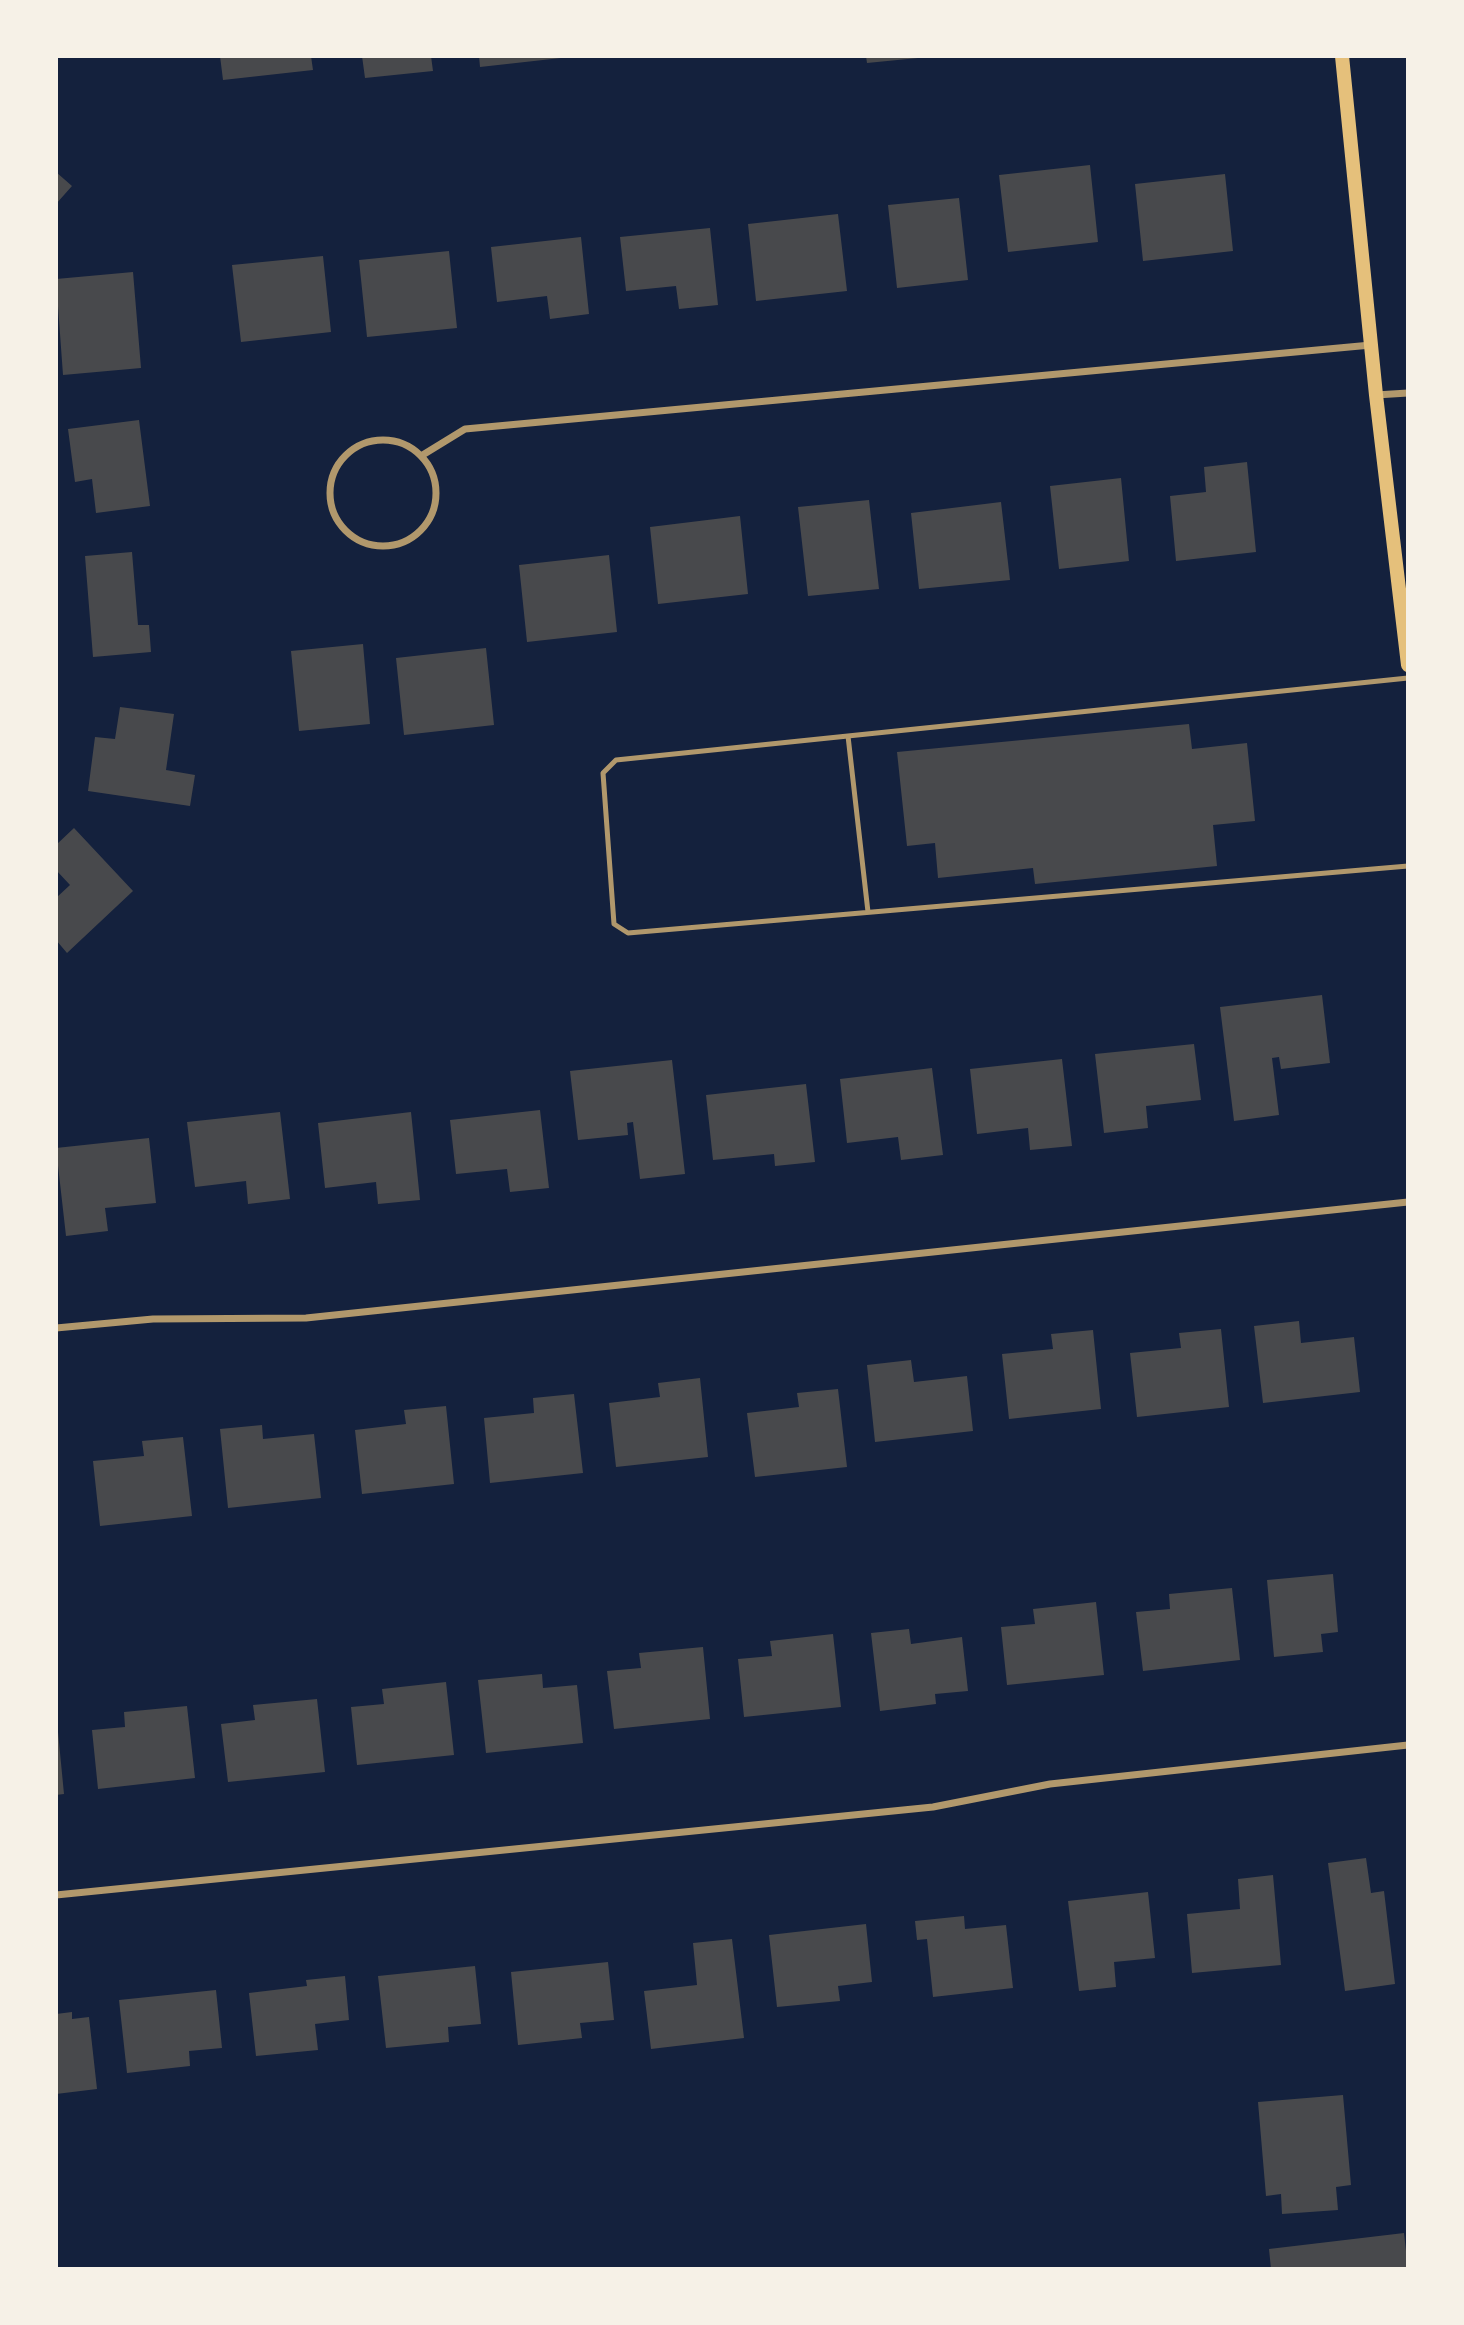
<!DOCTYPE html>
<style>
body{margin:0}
#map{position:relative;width:1464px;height:2325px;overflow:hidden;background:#14213d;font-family:Overpass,sans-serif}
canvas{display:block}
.frame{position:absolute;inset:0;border:58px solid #f6f1e7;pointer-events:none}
</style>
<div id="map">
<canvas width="1464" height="2325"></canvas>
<div class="frame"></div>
</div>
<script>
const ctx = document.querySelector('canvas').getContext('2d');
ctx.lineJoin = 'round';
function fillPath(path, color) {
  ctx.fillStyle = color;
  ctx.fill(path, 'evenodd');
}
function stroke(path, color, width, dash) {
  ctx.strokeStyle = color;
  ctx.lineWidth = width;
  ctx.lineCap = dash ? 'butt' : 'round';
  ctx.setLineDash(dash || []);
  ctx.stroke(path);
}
fillPath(new Path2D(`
 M220 56H311L313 70 223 80Z
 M362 56H431L433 71 365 78Z
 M479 56H561V58L480 67Z
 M866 56H918V58L867 63Z
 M1090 165 1098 242 1008 252 999 175Z
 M56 172 72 186 56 204Z
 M1225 174 1233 251 1143 261 1135 184Z
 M959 198 968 280 897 288 888 205Z
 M838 214 847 291 756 301 748 224Z
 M710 228 718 305 679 309 676 286 626 291 620 237Z
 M581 237 589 314 550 319 547 296 497 302 491 247Z
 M449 251 457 328 367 337 359 260Z
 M323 256 331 332 241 342 232 265Z
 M133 272 141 368 63 375 56 279Z
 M139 420 150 506 96 513 92 479 75 482 68 429Z
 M1247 462 1256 552 1176 561 1170 496 1206 492 1204 467Z
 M1121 478 1129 561 1059 569 1050 486Z
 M869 500 879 589 808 596 798 507Z
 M1001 502 1010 580 919 589 911 513Z
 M740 516 748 594 658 604 650 527Z
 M132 552 138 625H149L151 652 93 657 85 556Z
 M609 555 617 632 527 642 519 565Z
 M363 644 370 724 299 731 291 651Z
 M486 648 494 725 404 735 396 658Z
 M120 707 174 714 166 770 195 775 190 806 88 791 95 737 115 739Z
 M1189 724 1192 749 1247 743 1255 821 1213 825 1217 866 1035 884 1033 868 938 878 935 843 907 846 897 752Z
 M74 828 133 891 67 953 56 940V898L70 885 56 870V845Z
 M1322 995 1330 1063 1281 1069 1279 1057 1272 1058 1279 1115 1234 1121 1220 1007Z
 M1194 1044 1201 1100 1146 1106 1148 1128 1104 1133 1095 1054Z
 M1062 1059 1072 1146 1030 1150 1028 1128 977 1134 970 1069Z
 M672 1060 685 1174 640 1179 633 1122 627 1123 628 1135 578 1140 570 1071Z
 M932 1068 943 1155 901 1160 898 1137 847 1143 840 1079Z
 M806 1084 815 1162 775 1166 774 1154 713 1160 706 1095Z
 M540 1110 549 1188 510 1192 507 1169 456 1174 450 1120Z
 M280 1112 290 1199 248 1204 246 1181 195 1187 187 1122Z
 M411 1112 420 1200 378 1204 376 1182 325 1188 318 1123Z
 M149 1138 156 1203 105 1208 108 1231 66 1236 56 1148Z
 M1299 1321 1301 1343 1354 1337 1360 1392 1263 1403 1254 1326Z
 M1221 1329 1229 1407 1137 1417 1130 1353 1181 1348 1179 1333Z
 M1093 1330 1101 1409 1009 1419 1002 1354 1053 1349 1051 1334Z
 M911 1360 914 1382 967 1376 973 1431 875 1442 867 1365Z
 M700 1378 708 1457 616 1467 609 1403 660 1397 658 1383Z
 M838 1389 847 1467 755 1477 747 1413 799 1407 797 1393Z
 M574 1394 583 1473 490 1483 484 1418 534 1413 533 1398Z
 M446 1406 454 1484 362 1494 355 1430 406 1424 404 1410Z
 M262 1425 263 1439 314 1434 321 1498 228 1508 220 1429Z
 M183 1437 192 1516 100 1526 93 1461 144 1456 142 1441Z
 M1333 1574 1338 1632 1321 1634 1323 1652 1274 1657 1267 1580Z
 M1232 1588 1240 1660 1143 1671 1136 1612 1170 1609 1169 1594Z
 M1096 1602 1104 1675 1007 1685 1001 1627 1035 1624 1033 1609Z
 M909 1629 911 1644 962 1637 968 1691 935 1694 936 1704 880 1711 871 1633Z
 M833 1634 841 1707 744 1717 738 1659 772 1656 770 1641Z
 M703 1647 710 1719 614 1729 607 1671 641 1668 639 1653Z
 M542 1674 543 1688 577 1685 583 1743 486 1753 478 1680Z
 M446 1682 454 1755 357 1765 351 1707 384 1704 382 1689Z
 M317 1699 325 1772 228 1782 221 1724 255 1720 253 1705Z
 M187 1706 195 1778 98 1789 92 1730 125 1727 124 1712Z
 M58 1732 64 1794 56 1795V1733Z
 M1366 1858 1371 1893 1384 1891 1395 1984 1345 1991 1328 1863Z
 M1273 1875 1281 1965 1192 1973 1187 1914 1240 1909 1238 1879Z
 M1148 1892 1155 1958 1114 1962 1116 1987 1079 1991 1068 1901Z
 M964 1916 965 1929 1006 1925 1013 1988 933 1997 927 1939 917 1940 915 1921Z
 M866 1924 872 1982 838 1986 840 2001 777 2007 769 1935Z
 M732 1939 744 2038 651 2049 644 1991 697 1985 693 1943Z
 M608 1962 614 2020 580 2023 582 2038 518 2045 511 1972Z
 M475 1966 481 2024 448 2027 449 2042 386 2048 378 1976Z
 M345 1976 349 2020 315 2024 318 2050 256 2056 249 1993 307 1986 306 1980Z
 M216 1990 222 2048 189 2051 190 2066 127 2073 119 2000Z
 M72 2012V2019L89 2017 97 2089 56 2094V2014Z
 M1343 2095 1351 2185 1336 2187 1338 2210 1282 2214 1281 2194 1266 2196 1258 2102Z
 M1404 2233 1408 2269H1271L1269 2249Z`), '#48494c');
stroke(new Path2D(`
 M1408 678 616 760 603 773 614 924 628 933 1408 866
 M848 736 868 912`), '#b1986c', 5);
stroke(new Path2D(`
 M1376 395 1408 393
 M330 493a53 53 0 1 1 106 0a53 53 0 1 1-106 0Z
 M421 456 465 429 1371 345
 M56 1328 153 1319 306 1318 1408 1202
 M56 1895 933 1807 1050 1784 1408 1745`), '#b1986c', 7);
stroke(new Path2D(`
 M1342 56 1376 395 1408 665`), '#e5c07b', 14);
</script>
